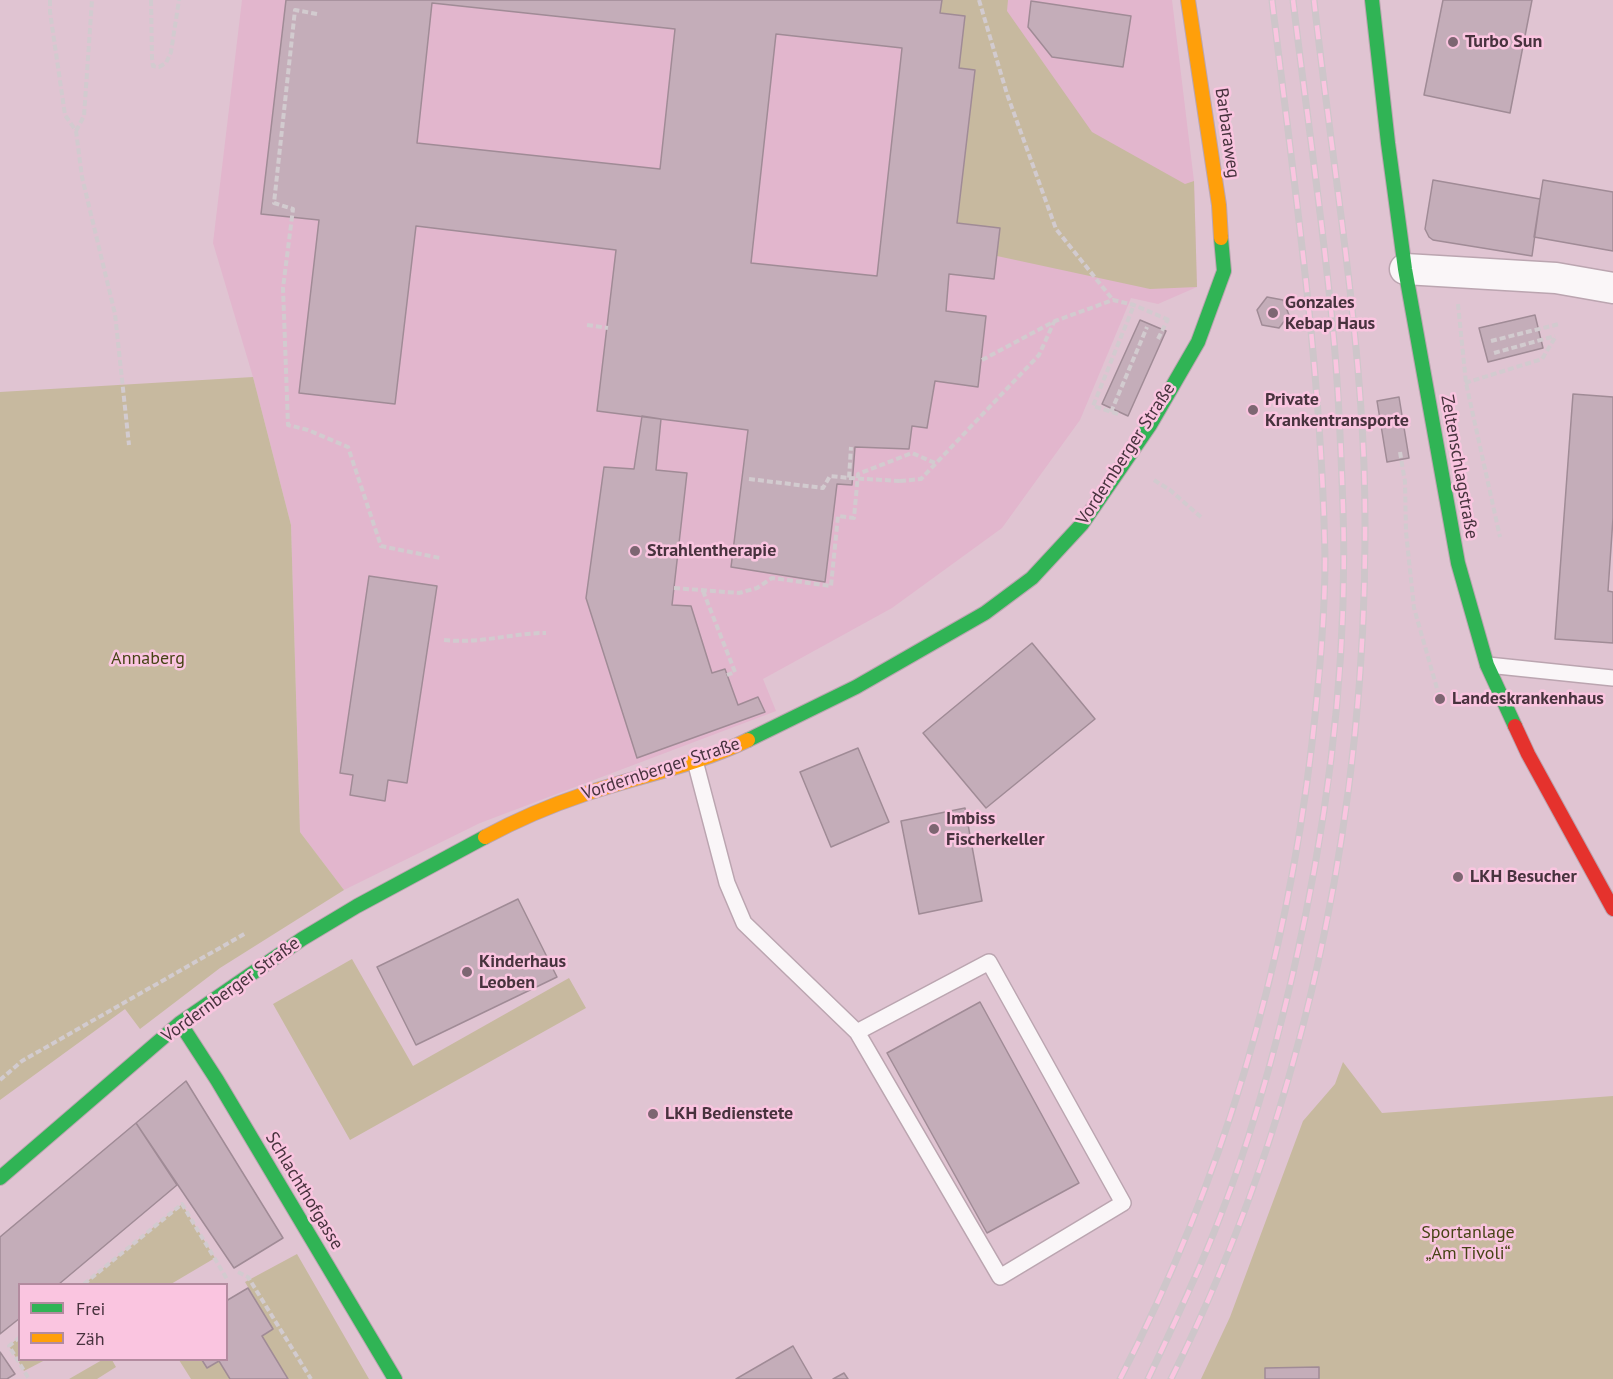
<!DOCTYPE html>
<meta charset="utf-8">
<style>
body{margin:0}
#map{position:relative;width:1613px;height:1379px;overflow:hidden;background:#e0c4d2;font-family:"PT Sans",sans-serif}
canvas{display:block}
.legend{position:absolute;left:18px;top:1283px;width:210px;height:78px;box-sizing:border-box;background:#fac5e0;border:2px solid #b38b9f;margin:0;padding:8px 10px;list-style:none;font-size:18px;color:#48333e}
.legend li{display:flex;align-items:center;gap:12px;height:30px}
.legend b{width:30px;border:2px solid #b38b9f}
</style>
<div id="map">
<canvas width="1613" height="1379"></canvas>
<ul class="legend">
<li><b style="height:8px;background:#30b455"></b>Frei</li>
<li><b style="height:8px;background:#ff9f0a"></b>Zäh</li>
</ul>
</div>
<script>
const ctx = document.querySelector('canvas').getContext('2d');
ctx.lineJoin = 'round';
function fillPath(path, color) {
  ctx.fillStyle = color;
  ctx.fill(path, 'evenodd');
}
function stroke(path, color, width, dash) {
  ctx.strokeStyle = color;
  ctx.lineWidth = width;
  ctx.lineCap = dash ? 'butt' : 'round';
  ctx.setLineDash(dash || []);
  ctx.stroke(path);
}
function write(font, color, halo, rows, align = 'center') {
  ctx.font = font + ' "PT Sans",sans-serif';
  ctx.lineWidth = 5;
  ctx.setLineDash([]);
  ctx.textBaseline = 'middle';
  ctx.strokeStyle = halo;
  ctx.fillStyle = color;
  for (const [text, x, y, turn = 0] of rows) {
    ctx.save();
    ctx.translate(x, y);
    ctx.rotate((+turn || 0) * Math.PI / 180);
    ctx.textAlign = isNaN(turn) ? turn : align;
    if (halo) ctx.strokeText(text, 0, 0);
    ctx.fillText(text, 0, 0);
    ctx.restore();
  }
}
fillPath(new Path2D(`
 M242 0H1172L1194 181 1197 287 1158 304 1131 298 1080 420 1002 528 892 608 763 679 776 711 480 823 344 890 300 832 291 525 253 377 213 243Z`), '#e2b6cd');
fillPath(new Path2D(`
 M942 0H1008L1007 11 1092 132 1185 184 1194 181 1197 287 1150 289 997 256 1000 228 957 223 975 70 959 68 965 16 940 13Z
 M253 377 291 525 300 832 344 890 220 968 140 1029 125 1009 0 1100V392Z
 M352 959 413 1066 569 978 586 1008 350 1140 273 1004Z
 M1343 1062 1382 1113 1613 1096V1379H1201L1230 1317 1303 1121 1335 1084Z
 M182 1204 215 1258 171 1284H84Z
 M297 1254 369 1379H288L262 1336 273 1329 245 1282Z
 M19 1337 20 1360H45L24 1371 9 1346Z
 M102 1360H112L116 1367 97 1379H69Z
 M179 1360H202L207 1368 219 1361 230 1379H191Z`), '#c7b99f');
const building = new Path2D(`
 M286 0H942L940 13 965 16 959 68 975 70 957 223 1000 228 994 279 949 274 946 311 986 316 978 387 935 381 927 428 912 426 909 449 855 447 852 485 837 484 825 582 731 567 748 430 597 411 616 250 416 226 395 404 299 393 319 220 261 214ZM432 3 675 29 660 169 417 143ZM776 34 902 48 877 276 751 263Z
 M1443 0H1532L1510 113 1424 95Z
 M1031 1 1131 16 1123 67 1052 57 1028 27Z
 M1433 180 1540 199 1532 256 1433 240 1429 237 1425 229Z
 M1543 180 1613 192V251L1534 237Z
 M1267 297 1283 300 1289 315 1279 328 1262 325 1257 310Z
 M1535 315 1543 348 1488 362 1479 328Z
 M1140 320 1166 331 1128 416 1102 404Z
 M1573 394 1613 397V518L1608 591 1613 592V643L1555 639Z
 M1399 397 1409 458 1387 462 1377 401Z
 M642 416 661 419 656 470 687 473 672 605 691 606 712 673 725 669 738 705 758 697 765 712 637 758 586 598 604 467 634 469Z
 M369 576 437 586 407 783 388 780 385 801 350 795 353 775 340 773Z
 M1032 643 1095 719 986 808 923 733Z
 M858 748 889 822 831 847 800 772Z
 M965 808 982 901 919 914 901 821Z
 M518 899 557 977 416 1045 377 967Z
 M980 1002 1079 1183 987 1233 887 1053Z
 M186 1081 283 1238 234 1268 136 1123Z
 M136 1123 177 1185 59 1284H20V1318L0 1334V1237Z
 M248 1288 273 1329 262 1336 288 1379H230L219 1361 207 1368 202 1360H226V1301Z
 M793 1346 812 1379H736Z
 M0 1352 15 1374 7 1379H0Z
 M1319 1367V1379H1265V1368Z
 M844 1373 848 1379H833Z`);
fillPath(building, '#c4adb9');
stroke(building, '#a08b96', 1.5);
const lane = new Path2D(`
 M1488 665 1613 678
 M695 761 727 883 744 923 857 1032 1000 1277 1123 1203 989 962 857 1032`);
const street = new Path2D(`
 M1405 269 1556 278 1613 288`);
const fast = new Path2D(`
 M1372 0 1388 143 1405 269 1458 563 1487 665 1515 726
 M748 740 856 687 985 613 1032 578 1082 524 1150 425 1198 342 1224 271 1221 238
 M180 1023 217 1080 395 1379
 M0 1178 180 1023 302 939 357 906 485 837`);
const slow = new Path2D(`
 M1188 0 1219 205 1221 238
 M485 837C515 821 549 806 582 795 637 776 695 766 748 740`);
const jam = new Path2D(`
 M1515 726 1528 754 1613 909`);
stroke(lane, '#bba5b0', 18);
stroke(street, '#bba5b0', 33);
stroke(fast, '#bba5b0', 16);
stroke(slow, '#bba5b0', 16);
stroke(jam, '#bba5b0', 16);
stroke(new Path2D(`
 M50 0V12L65 115 76 131 82 177 115 314 129 445
 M151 0 152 58 153 66 159 67 166 63 171 52 179 0
 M979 0 1007 94 1056 229 1113 300
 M317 14 295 10 274 203 293 209 283 288 288 425 308 430 348 447 381 546 440 558
 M76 131 84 116 92 0
 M1458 304 1466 383 1500 537
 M587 325 608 328
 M1158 339 1168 319
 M1491 341 1559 324
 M1494 353 1555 336
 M982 360 1055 321 1113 300 1134 305 1171 321
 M1465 383 1542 359 1556 336
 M1111 412 1147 327
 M1118 414 1093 406 1134 305
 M1400 452 1405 482 1406 532 1414 608 1440 699
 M749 479 823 488 830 476 849 478 851 447
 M1154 480 1170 490 1202 518
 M900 481 921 479 1039 355 1054 322
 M674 588 739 593 757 588 772 578 831 586 838 516 854 518 858 474 912 453 935 463
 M703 591 735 672 727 675
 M444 640C481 644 511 633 546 633
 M0 1080 22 1061 246 933
 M238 1272 248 1277 311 1379
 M84 1284 182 1204 227 1279
 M20 1337 9 1346 29 1379`), '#d2cbcf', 4, [6, 3]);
stroke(lane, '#faf6f8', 15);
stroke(street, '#faf6f8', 30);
stroke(fast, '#30b455', 14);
stroke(slow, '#ff9f0a', 14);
stroke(jam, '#e5322d', 14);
const rail = new Path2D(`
 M1120 1379C1223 1180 1286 965 1312 743 1319 682 1325 620 1325 559 1322 372 1294 185 1272 0
 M1148 1379C1173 1326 1199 1272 1220 1217 1251 1138 1274 1055 1293 973 1328 821 1348 665 1343 508 1341 449 1339 390 1333 331 1323 221 1306 110 1293 0
 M1171 1379C1312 1098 1374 779 1364 465 1358 309 1331 155 1314 0`);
stroke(rail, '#cec6ca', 7);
stroke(rail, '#fac5e0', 4.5, [14]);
stroke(new Path2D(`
 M849 478 900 481`), '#d2cbcf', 4, [6, 3]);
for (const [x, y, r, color] of [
 [1453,42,6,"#7d6672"],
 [1273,313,6,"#7d6672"],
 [1253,410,6,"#7d6672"],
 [635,551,6,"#7d6672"],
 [1440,699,6,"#7d6672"],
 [934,829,6,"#7d6672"],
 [1458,877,6,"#7d6672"],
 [467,972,6,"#7d6672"],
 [653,1114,6,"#7d6672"]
]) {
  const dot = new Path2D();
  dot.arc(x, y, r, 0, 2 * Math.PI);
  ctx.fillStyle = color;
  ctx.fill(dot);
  stroke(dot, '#fac5e0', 2);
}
write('bold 18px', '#48333e', '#fac5e0', [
 ["Turbo Sun",1465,42],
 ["Gonzales",1285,303],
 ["Kebap Haus",1285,324],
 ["Private",1265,400],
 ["Krankentransporte",1265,421],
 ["Strahlentherapie",647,551],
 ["Landeskrankenhaus",1452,699],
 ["Imbiss",946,819],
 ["Fischerkeller",946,840],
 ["LKH Besucher",1470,877],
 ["Kinderhaus",479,962],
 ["Leoben",479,983],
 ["LKH Bedienstete",665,1114]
], 'left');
write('18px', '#48333e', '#fac5e0', [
 ["Barbaraweg",1227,133,82],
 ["Vordernberger Straße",1126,454,-57],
 ["Zeltenschlagstraße",1459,467,80],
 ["Vordernberger Straße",661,769,-18],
 ["Vordernberger Straße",231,990,-36],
 ["Schlachthofgasse",304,1191,59]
]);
write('18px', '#464415', '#fac5e0', [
 ["Annaberg",148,659],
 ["Sportanlage",1468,1233],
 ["„Am Tivoli“",1468,1254]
]);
</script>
